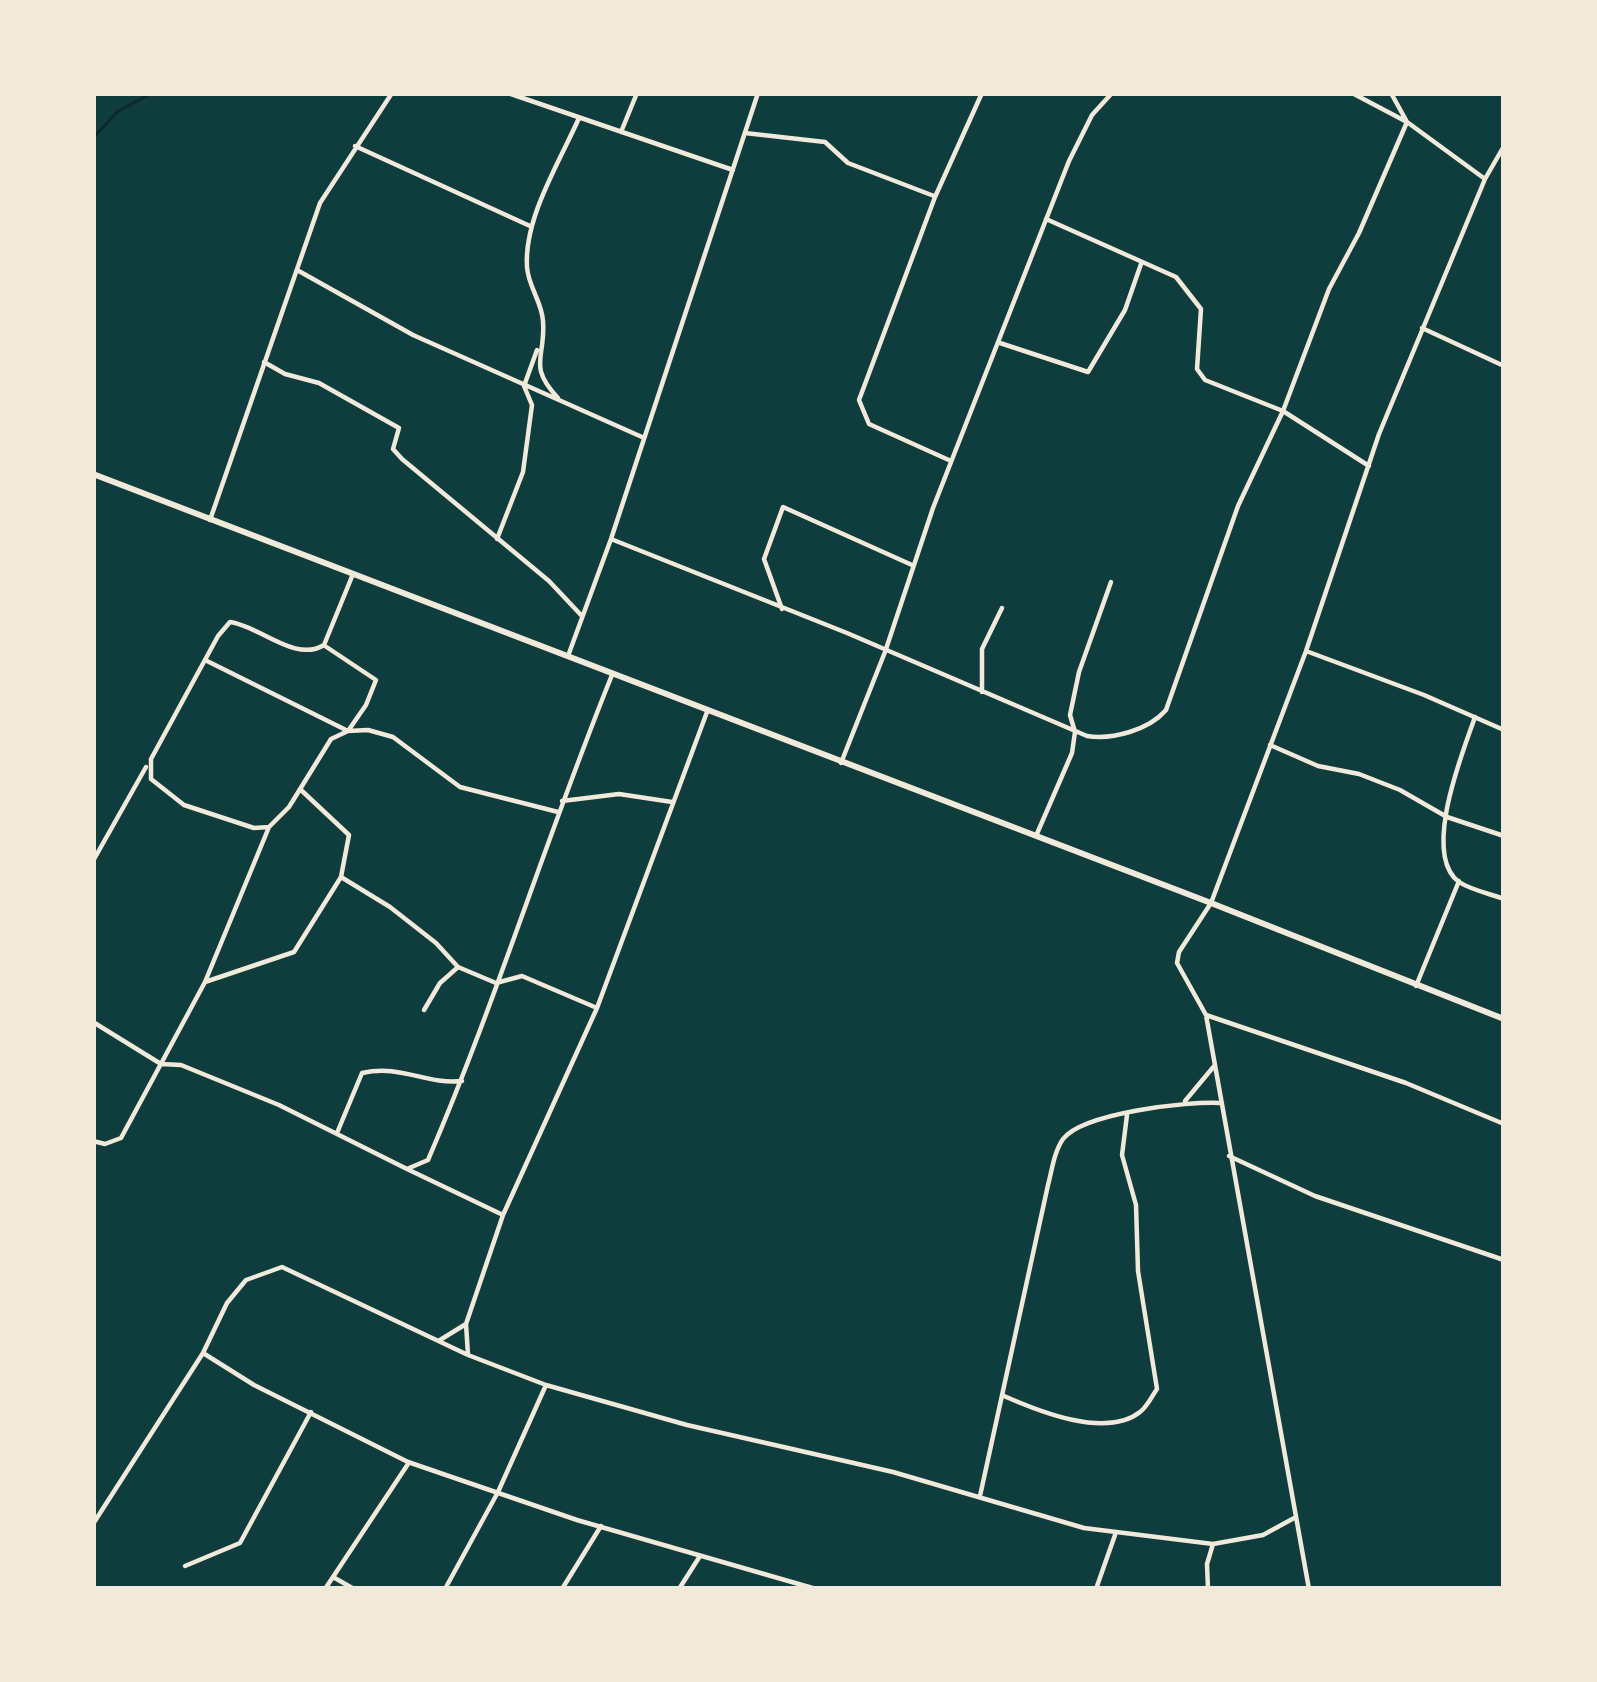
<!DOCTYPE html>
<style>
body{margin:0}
#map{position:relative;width:1597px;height:1682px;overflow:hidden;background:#0f3d3e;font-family:Karla,sans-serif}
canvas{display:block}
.frame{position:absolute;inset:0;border:96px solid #f1e9da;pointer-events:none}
</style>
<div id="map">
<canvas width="1597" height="1682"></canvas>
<div class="frame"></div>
</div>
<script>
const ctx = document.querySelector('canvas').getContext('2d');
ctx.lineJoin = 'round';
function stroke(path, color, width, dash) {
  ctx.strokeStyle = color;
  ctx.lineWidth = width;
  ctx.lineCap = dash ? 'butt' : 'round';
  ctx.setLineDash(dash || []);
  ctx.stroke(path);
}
stroke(new Path2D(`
 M93 138 117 112 152 93`), '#0a2a2b', 3);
stroke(new Path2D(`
 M508 93 733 170
 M1352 93 1407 122 1485 179
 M621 132 637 93
 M745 133 825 142 848 163 934 196
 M355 146 530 226
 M1046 219 1176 277 1201 309 1197 369 1205 380 1283 411 1369 466
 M297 270 413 335 642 437
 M1422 328 1504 366
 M1000 343 1088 372 1125 310 1141 264
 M264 362 285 374 319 383 399 428 393 449 402 459 549 581 581 615
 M558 398C527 365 546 358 543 321 542 302 528 286 527 267 524 218 559 163 579 118
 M951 461 869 424 859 400 935 197 982 93
 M210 520 320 203 392 93
 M497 539 523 472 532 405 524 386 537 350
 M611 539 847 633 1087 736C1112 740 1149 730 1166 710L1238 506 1283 411 1329 289 1359 233 1407 122 1391 93
 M782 609 764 559 783 507 912 565
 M324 645 353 574
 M325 646 376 680 366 705 348 731
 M1306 651 1424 695 1504 730
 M568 656 611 539 758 93
 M205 660 348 731
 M982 692V649L1002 608
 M1475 717C1463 752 1421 854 1459 882 1471 890 1491 894 1504 899
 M1270 745 1318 766 1359 774 1400 790 1447 817 1504 836
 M841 763 885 652 933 508 1069 161 1092 115 1112 93
 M562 801 619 794 672 802
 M269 827 254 828 184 805 151 779V759L218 636 230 622C260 626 295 663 324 645
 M1036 836 1072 753 1075 732 1070 715 1079 672 1111 582
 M93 861 146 767
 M341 877 390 907 436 943 458 967 496 983 522 976 597 1008
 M205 982 294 952 341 877 349 835 301 790
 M1416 986 1459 881
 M424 1010 440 983 457 968
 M1206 1015 1406 1083 1504 1124
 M93 1022 161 1064 181 1065 279 1105 407 1169
 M1185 1101 1215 1065
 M337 1133 362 1073C401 1064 426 1085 462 1081
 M93 1141 105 1144 121 1138 205 982 269 827 289 807 331 739 348 731 368 730 393 737 460 787 558 812
 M1229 1156 1315 1196 1504 1260
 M503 1215 407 1169 428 1160C496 1002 547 835 612 675
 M440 1340 466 1324
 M203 1353 254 1385 408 1462 577 1520 816 1589
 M468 1355 466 1324 503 1215 597 1008 707 712
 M1004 1396C1038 1411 1106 1439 1140 1412 1147 1407 1152 1396 1157 1389L1138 1271 1136 1205 1122 1155 1127 1115
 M980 1496 1048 1185C1052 1170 1054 1152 1063 1139 1083 1113 1188 1101 1220 1103
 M93 1524 203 1353 227 1303 246 1280 282 1267 468 1355 546 1385 687 1425 893 1472 1084 1528 1213 1544 1263 1535 1296 1517
 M185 1566 240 1543 311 1412
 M333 1577 354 1589
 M325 1589 408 1464
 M445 1589 498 1492 546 1385
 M562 1589 601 1526
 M679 1589 700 1556
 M1096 1589 1115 1535
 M1208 1589 1207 1564 1213 1544
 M1309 1589 1206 1015 1177 963 1179 952 1211 903 1306 651 1379 434 1485 179 1504 146`), '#f1e9da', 4.5);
stroke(new Path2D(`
 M93 474 1211 903 1504 1019`), '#f1e9da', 6);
</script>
